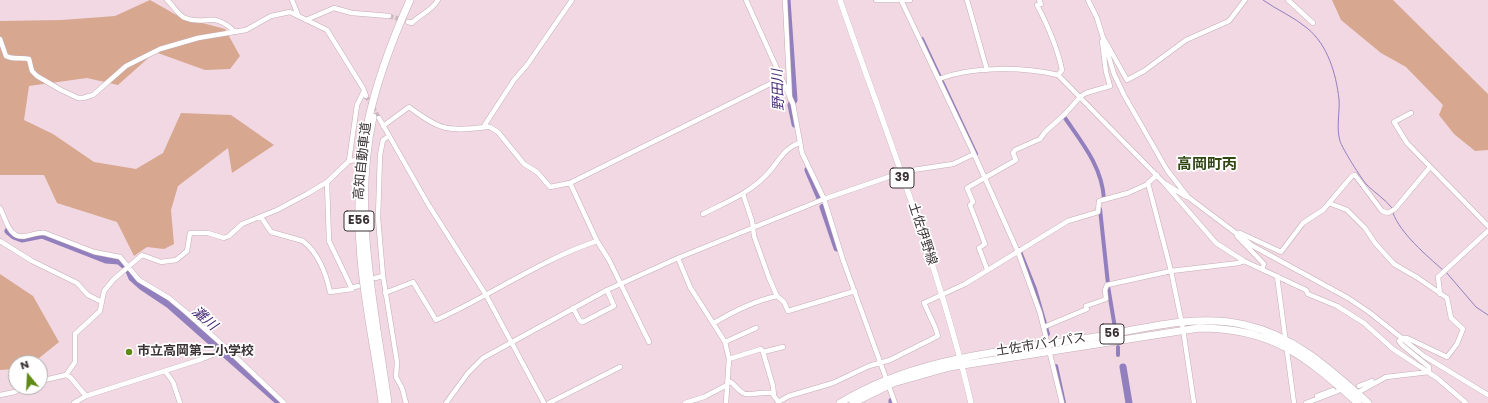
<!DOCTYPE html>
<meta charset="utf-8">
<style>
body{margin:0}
#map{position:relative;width:1488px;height:403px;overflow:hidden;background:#f1d8e2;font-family:Poppins,sans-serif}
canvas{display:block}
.north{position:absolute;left:8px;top:355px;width:40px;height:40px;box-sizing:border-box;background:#fff;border:1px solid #b1adae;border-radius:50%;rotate:342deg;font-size:11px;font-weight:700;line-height:16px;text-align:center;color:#3b3235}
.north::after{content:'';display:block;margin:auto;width:14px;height:18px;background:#608a18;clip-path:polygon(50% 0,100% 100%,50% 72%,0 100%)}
</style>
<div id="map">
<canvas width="1488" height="403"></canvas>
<div class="north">N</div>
</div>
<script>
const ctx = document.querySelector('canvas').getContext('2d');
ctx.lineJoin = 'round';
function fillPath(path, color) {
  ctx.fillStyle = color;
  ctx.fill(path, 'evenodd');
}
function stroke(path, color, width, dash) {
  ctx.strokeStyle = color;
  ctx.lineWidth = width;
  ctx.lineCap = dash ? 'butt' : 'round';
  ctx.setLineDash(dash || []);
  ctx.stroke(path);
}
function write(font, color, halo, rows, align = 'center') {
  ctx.font = font + ' Poppins,"Noto Sans JP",sans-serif';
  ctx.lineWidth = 3.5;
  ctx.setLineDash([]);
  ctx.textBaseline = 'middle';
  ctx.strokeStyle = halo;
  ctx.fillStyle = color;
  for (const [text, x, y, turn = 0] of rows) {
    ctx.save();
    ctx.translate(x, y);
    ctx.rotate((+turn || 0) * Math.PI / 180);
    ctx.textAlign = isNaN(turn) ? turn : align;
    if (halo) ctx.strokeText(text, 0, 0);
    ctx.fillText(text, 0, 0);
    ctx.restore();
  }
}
fillPath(new Path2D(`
 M150 0 180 17 225 29 240 56 230 69 205 70 155 52 118 85 87 78 29 86 24 120 53 134 94 162 136 169 163 153 181 113 231 115 274 145 232 173 228 148 178 186 171 210 174 244 164 249 147 247 134 256 117 222 57 203 44 175H0V21L62 20 115 16Z
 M1332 0H1393L1488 94V150L1475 151 1454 134 1439 115 1443 105 1406 67 1381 53 1341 20Z
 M0 274 33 296 59 342 33 363H16V369L0 370Z`), '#d7a790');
stroke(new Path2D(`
 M1263 0C1277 10 1294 17 1307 28 1328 45 1336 74 1339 99 1340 112 1336 128 1340 141 1342 148 1362 180 1367 185 1375 193 1385 199 1392 208
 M1393 213C1400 233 1427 256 1443 270
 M1446 272 1476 307 1488 315`), '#927fbe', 1);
stroke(new Path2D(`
 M922 39 976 154
 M1065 118C1083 144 1102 167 1104 199
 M1100 209 1108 284
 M1019 249 1035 289 1048 334
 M1108 286 1115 328
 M1118 347V355
 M1056 366 1064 403`), '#927fbe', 4);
stroke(new Path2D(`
 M787 0 794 100 791 105 795 124
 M808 170 820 198
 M823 207 837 248
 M8 231 14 236 22 239 42 235 106 260 119 261 125 266
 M129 271 132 278 141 286 168 304 280 403
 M1123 367 1129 403
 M892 401V403`), '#927fbe', 7);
stroke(new Path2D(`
 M389 16 403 20
 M366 96 379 118`), '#cdb7bf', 4.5, [4.5, 2]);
const minor = new Path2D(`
 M167 0C173 5 178 15 185 18 207 27 211 9 235 32
 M292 0 298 15
 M572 0 527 65 514 80 484 126 490 127 498 132 524 164 537 172 550 187 570 183 780 79
 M746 0 793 104 802 153 824 199 843 260 895 403
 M785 0 790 99
 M876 0H910
 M901 0 974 154 1018 252 1040 313 1062 403
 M967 0 987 70
 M1039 0 1041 4 1037 5C1048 26 1057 46 1062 70L1058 75
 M1088 0 1097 18 1114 74 1124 95 1167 170 1188 197 1253 246 1348 298 1369 312 1424 356 1488 395
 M1288 0 1313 23
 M306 20 334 8 352 13 389 16
 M408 22 412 23C420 14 432 11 438 0
 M0 39 6 56C13 60 21 57 29 59L32 71 37 76 61 90 78 98H83L93 95 126 66 160 49 198 38 246 30 271 16 290 12 327 30 363 88 366 96
 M1104 39 1127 80 1144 71 1186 40 1229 21 1245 0
 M939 79C973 66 1023 67 1058 75L1164 183 1187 197
 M1411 113 1394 122 1407 143 1488 226
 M379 118 428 204 486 295 544 403
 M383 126 409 107C440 130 447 132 486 127
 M389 136 383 140 380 155 378 218 383 276 397 362 396 377 402 388 406 403
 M349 161 357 105 364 91
 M1157 175 1148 183 1171 271 1183 329 1194 403
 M570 183 597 241 609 260 649 342
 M1164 183 1216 243 1244 261 1306 290 1308 294 1337 306 1364 323 1393 349 1437 378 1466 403
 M743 194 752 221 754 236 769 278 777 296 784 302 788 311 855 291
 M1329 203 1347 210 1365 228 1375 243 1394 264 1418 278 1447 298 1451 318 1463 329 1457 344 1447 357 1407 338H1401L1399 341 1402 345 1429 367V372L1386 377 1357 393
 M0 208C6 219 9 240 26 236 33 235 38 232 45 233L94 252 120 257 139 280 169 298 186 312 224 346 284 403
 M703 214C726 202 751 193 769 172 778 162 786 146 800 143
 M261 217 271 232 303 241C318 253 326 273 330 292L352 289 329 241 327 182
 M0 241 32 261 77 283 88 295 102 302
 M678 258 690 287 725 342 729 359 726 403
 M987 269 979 248 985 244 970 205 973 202 967 188 1016 160 1013 153 1015 150 1040 139 1045 132 1065 114 1080 97 1086 93 1110 86 1106 72 1102 41
 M1262 269 1264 264 1237 236V234L1240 233 1281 252 1303 223 1323 210 1352 176 1355 175 1382 211 1388 213 1395 209 1430 167
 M1277 276 1294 403
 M375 278 383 276
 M351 288 358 286
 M385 293 413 282 436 320C490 296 540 260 597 241
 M1440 294 1438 277 1488 231
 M573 308 580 321 583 322 614 306 607 290
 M714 323C734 311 754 301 777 296
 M1044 327 1087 309 1086 306 1106 299 1105 290 1107 285 1171 271 1239 263 1244 261
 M725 342 756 328
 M729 359 761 349 763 352
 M165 371 173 382 180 403
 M66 375 75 362V334L100 311 104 291 114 279 142 255 161 262 176 260 187 251 190 233H208L224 238 229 236 242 224 277 210 307 194 327 182 349 161 357 160
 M40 381 66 375 70 377 86 396
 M728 381C735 383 736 389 743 393 749 397 761 391 772 393L779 403
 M1359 386 1372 381
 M0 395 15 392 22 387
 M774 396 773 386 763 352 783 347
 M1317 396 1333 390
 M778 402 789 396 833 383 869 366 890 360 938 336 935 327 924 303 965 284 1068 221 1098 212 1099 201 1128 193 1148 184
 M74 403 86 396 202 359 215 354 224 346
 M446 403 468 373 483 358 607 290 678 258 824 199 906 171 953 164 974 154
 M549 403 620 367
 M685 403 704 397 727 385
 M1306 403 1338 391 1341 388`);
const major = new Path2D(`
 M840 0C886 133 939 265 971 403`);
const highway = new Path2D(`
 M373 117C352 212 375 308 388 403
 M382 403C376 355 365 307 361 259 352 161 370 89 410 0
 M840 403C917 356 1008 351 1095 337 1143 329 1196 313 1245 325 1295 336 1331 370 1368 403
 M853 403 893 383 950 367 1199 328C1273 328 1305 356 1358 403`);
stroke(minor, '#c4adb6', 5.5);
stroke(major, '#c4adb6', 6);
stroke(highway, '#c4adb6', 8);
stroke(minor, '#fff', 4.5);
stroke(major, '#fff', 5.5);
stroke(highway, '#fff', 7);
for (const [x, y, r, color] of [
 [129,352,4,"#608a18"]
]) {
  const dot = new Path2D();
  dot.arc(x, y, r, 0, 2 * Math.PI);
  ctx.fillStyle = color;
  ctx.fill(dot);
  stroke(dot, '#fff', 1.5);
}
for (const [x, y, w] of [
 [902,178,24],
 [359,221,30],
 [1112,334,24]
]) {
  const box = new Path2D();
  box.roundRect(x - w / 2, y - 10, w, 20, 3);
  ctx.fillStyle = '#fff';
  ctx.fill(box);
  stroke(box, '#3b3235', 1);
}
write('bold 12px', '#3b3235', null, [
 ["39",902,178],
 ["E56",359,221],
 ["56",1112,334]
]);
write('13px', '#3b3235', '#fff', [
 ["高知自動車道",363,161,-84],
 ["土佐伊野線",922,234,72],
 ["土佐市バイパス",1041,345,-9]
]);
write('bold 13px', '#3b3235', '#fff', [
 ["市立高岡第二小学校",137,352]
], 'left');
write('italic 14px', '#4a2d79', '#fff', [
 ["野田川",779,90,-92],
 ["灘川",204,319,41]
]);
write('bold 15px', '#314613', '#fff', [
 ["高岡町丙",1207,165]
]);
</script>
